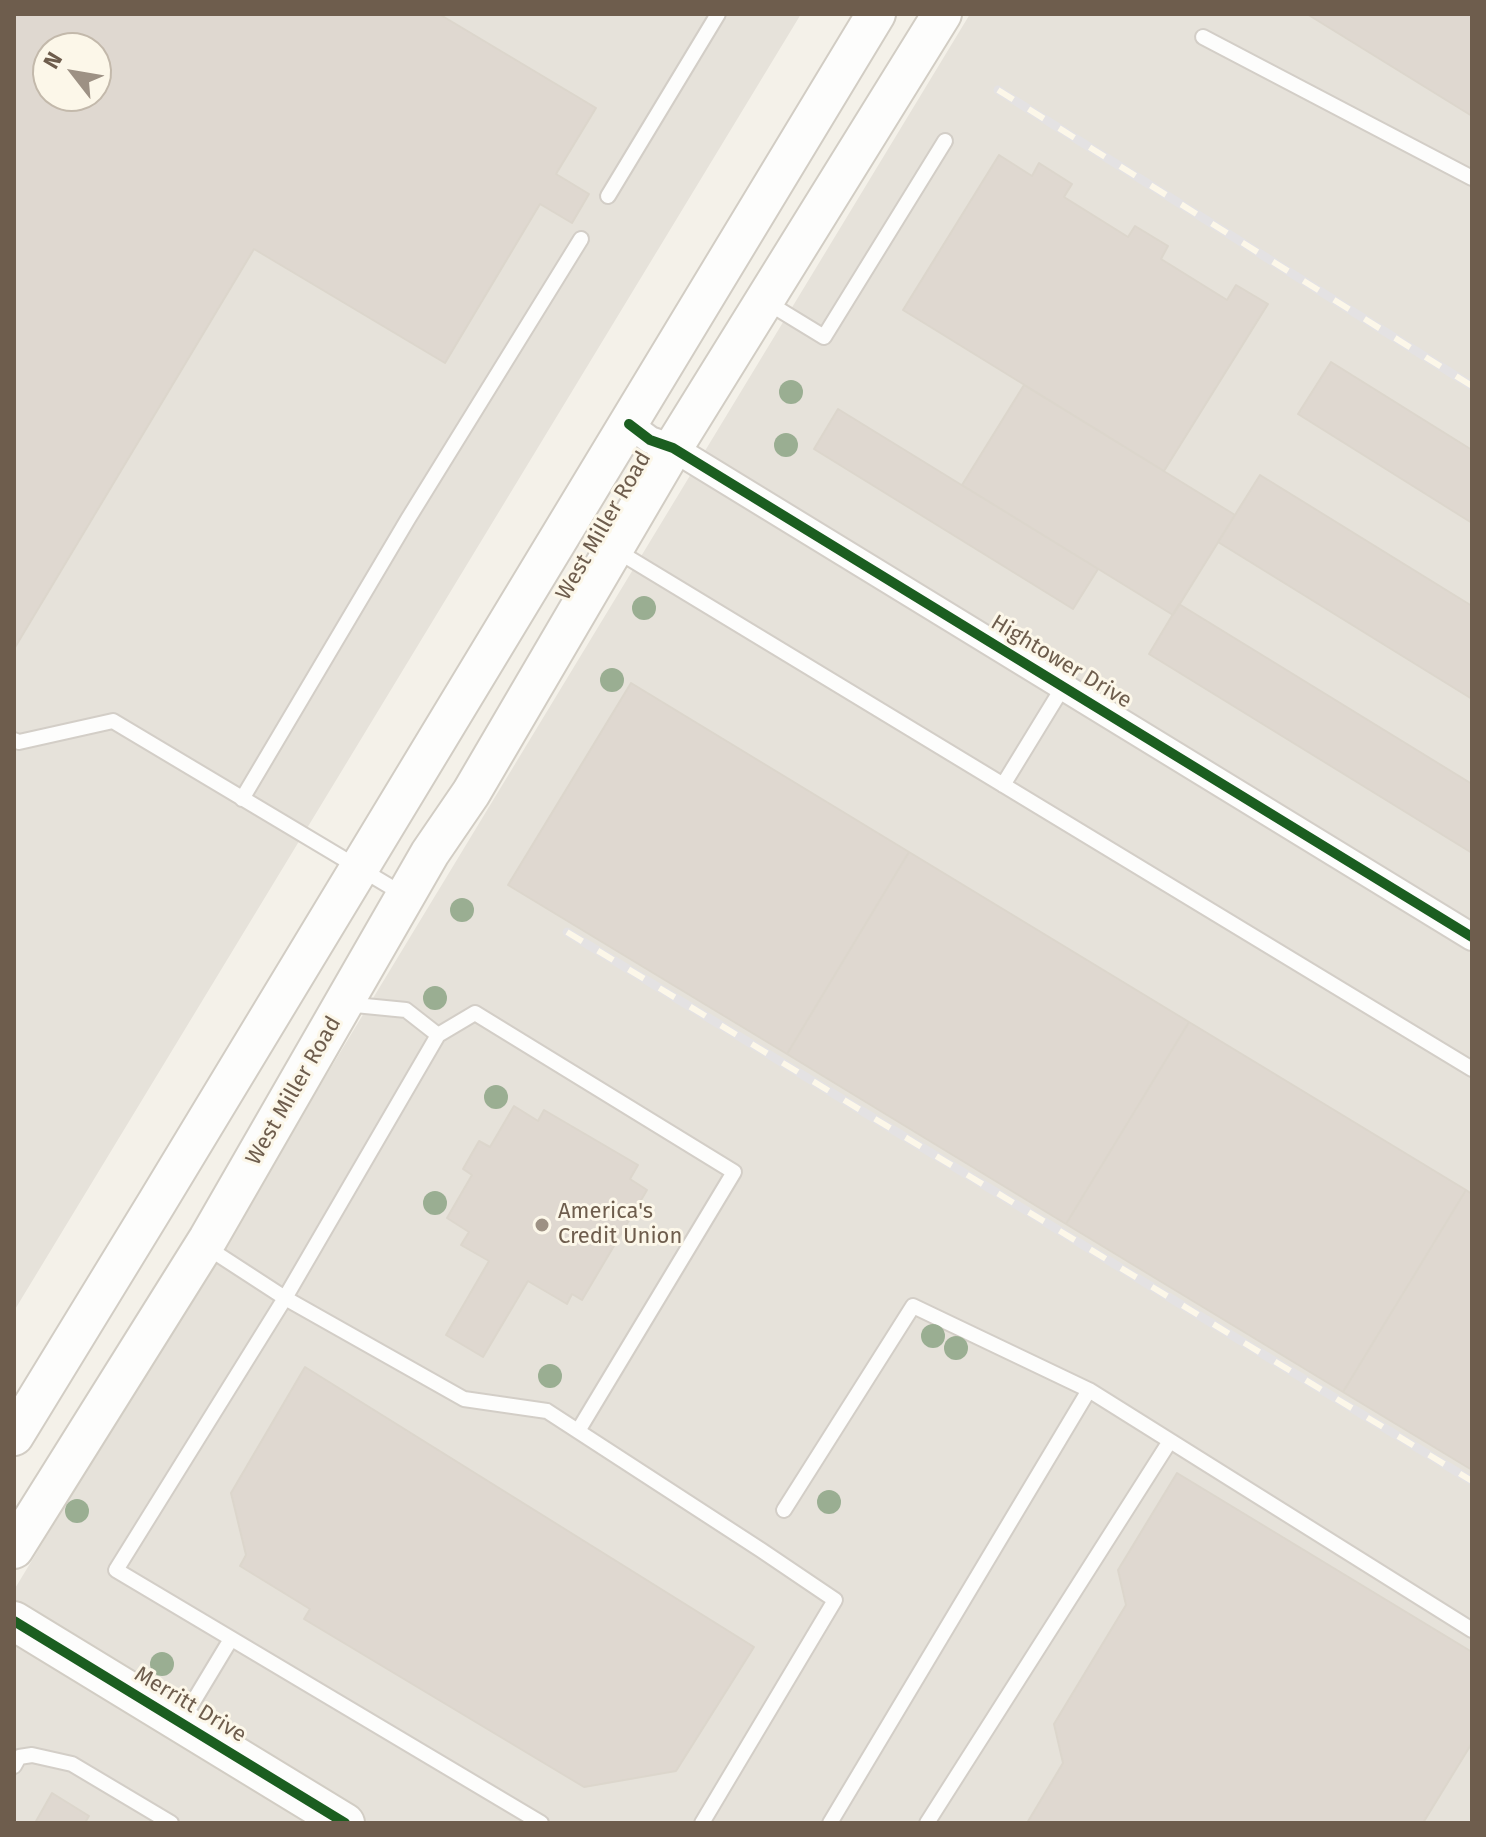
<!DOCTYPE html>
<style>
body{margin:0}
#map{position:relative;width:1486px;height:1837px;overflow:hidden;background:#f4f1e9;font-family:"Fira Sans",sans-serif}
canvas{display:block}
.frame{position:absolute;inset:0;border:16px solid #6e5d4d;pointer-events:none}
.north{position:absolute;left:32px;top:32px;width:80px;height:80px;box-sizing:border-box;background:#fcf7e9;border:2px solid #c3b9ab;border-radius:50%;rotate:301deg;font-size:22px;font-weight:700;line-height:32px;text-align:center;color:#6e5d4d}
.north::after{content:'';display:block;margin:auto;width:28px;height:36px;background:#9d9184;clip-path:polygon(50% 0,100% 100%,50% 72%,0 100%)}
</style>
<div id="map">
<canvas width="1486" height="1837"></canvas>
<div class="frame"></div>
<div class="north">N</div>
</div>
<script>
const ctx = document.querySelector('canvas').getContext('2d');
ctx.lineJoin = 'round';
function fillPath(path, color) {
  ctx.fillStyle = color;
  ctx.fill(path, 'evenodd');
}
function stroke(path, color, width, dash) {
  ctx.strokeStyle = color;
  ctx.lineWidth = width;
  ctx.lineCap = dash ? 'butt' : 'round';
  ctx.setLineDash(dash || []);
  ctx.stroke(path);
}
function write(font, color, halo, rows, align = 'center') {
  ctx.font = font + ' "Fira Sans",sans-serif';
  ctx.lineWidth = 6;
  ctx.setLineDash([]);
  ctx.textBaseline = 'middle';
  ctx.strokeStyle = halo;
  ctx.fillStyle = color;
  for (const [text, x, y, turn = 0] of rows) {
    ctx.save();
    ctx.translate(x, y);
    ctx.rotate((+turn || 0) * Math.PI / 180);
    ctx.textAlign = isNaN(turn) ? turn : align;
    if (halo) ctx.strokeText(text, 0, 0);
    ctx.fillText(text, 0, 0);
    ctx.restore();
  }
}
fillPath(new Path2D(`
 M14 14H801L14 1311ZM48 48H96V96H48Z
 M970 14H1472V1823H14V1590Z`), '#e6e2da');
const building = new Path2D(`
 M14 14H439L596 108 556 174 589 194 572 223 540 204 445 363 254 249 14 649ZM48 48H96V96H48Z
 M1307 14H1472V116Z
 M999 155 1032 176 1039 163 1072 184 1064 197 1128 237 1135 226 1168 246 1161 259 1227 300 1236 285 1268 304 1164 471 903 310Z
 M1331 362 1472 450V523L1298 414Z
 M1024 385 1235 515 1173 615 962 485Z
 M838 409 1098 569 1073 609 814 449Z
 M1260 475 1472 606V699L1218 542Z
 M1179 604 1472 784V853L1149 654Z
 M631 683 909 852 787 1054 508 885Z
 M909 852 1189 1022 1066 1224 787 1054Z
 M1189 1022 1466 1190 1343 1392 1066 1224Z
 M514 1106 538 1121 544 1110 638 1165 630 1179 647 1190 582 1300 572 1294 567 1304 528 1281 483 1357 446 1335 489 1261 461 1245 469 1232 447 1218 472 1175 463 1169 479 1141 490 1147Z
 M1466 1190 1472 1194V1470L1343 1392Z
 M305 1367 754 1647 676 1771 584 1787 304 1619 310 1609 240 1566 246 1555 231 1493Z
 M1177 1473 1472 1652V1743L1423 1823H1027L1063 1763 1054 1724 1126 1605 1118 1570Z
 M52 1793 89 1816 86 1821 89 1823H35Z`);
fillPath(building, '#dfd8d0');
stroke(building, '#dcd6cc', 2);
const lane = new Path2D(`
 M1203 37 1472 178
 M608 196 718 14
 M765 301 824 337 945 141
 M614 549 1472 1069
 M14 740 19 742 113 721 406 896
 M1003 785 1063 687
 M242 799 408 519 581 239
 M345 1004 406 1010 438 1035
 M205 1246 285 1298 464 1399 547 1411 761 1550 835 1600 702 1823
 M784 1510 913 1306 1089 1390 1472 1630
 M181 1722 231 1639
 M14 1766 19 1757 32 1755 72 1764 171 1823
 M541 1823 116 1570 285 1298 438 1035 475 1013 734 1172 578 1431
 M830 1823 1089 1390
 M927 1823 1170 1441`);
const street = new Path2D(`
 M629 424 650 440 673 448 1472 937`);
const secondary = new Path2D(`
 M14 1436 156 1204 876 14
 M14 1549 208 1239 430 853 471 793 673 448 942 14
 M14 1621 345 1823`);
stroke(lane, '#d3cec7', 18);
stroke(street, '#d3cec7', 30);
stroke(secondary, '#d2cdc4', 42);
stroke(lane, '#fdfdfc', 14);
stroke(street, '#fdfdfc', 26);
stroke(secondary, '#fdfdfc', 38);
const rail = new Path2D(`
 M998 90 1472 386
 M567 932 1472 1481`);
stroke(rail, '#e4e2e3', 9);
stroke(rail, '#fcf7e9', 6, [18]);
stroke(new Path2D(`
 M629 424 650 440 673 448 1472 937
 M14 1621 345 1823`), '#1b5e20', 10);
ctx.fillStyle = '#9aae92';
for (const [x, y] of [
 [791,392],
 [786,445],
 [644,608],
 [612,680],
 [462,910],
 [435,998],
 [496,1097],
 [435,1203],
 [933,1336],
 [956,1348],
 [550,1376],
 [829,1502],
 [77,1511],
 [162,1664]
]) {
  ctx.beginPath();
  ctx.arc(x, y, 12, 0, 2 * Math.PI);
  ctx.fill();
}
for (const [x, y, r, color] of [
 [542,1225,8,"#9d9184"]
]) {
  const dot = new Path2D();
  dot.arc(x, y, r, 0, 2 * Math.PI);
  ctx.fillStyle = color;
  ctx.fill(dot);
  stroke(dot, '#fcf7e9', 3);
}
write('22px', '#6e5d4d', '#fcf7e9', [
 ["West Miller Road",604,526,-60],
 ["Hightower Drive",1061,662,31],
 ["West Miller Road",294,1091,-60],
 ["Merritt Drive",190,1705,31]
]);
write('22px', '#6e5d4d', '#fcf7e9', [
 ["America's",558,1212],
 ["Credit Union",558,1237]
], 'left');
</script>
